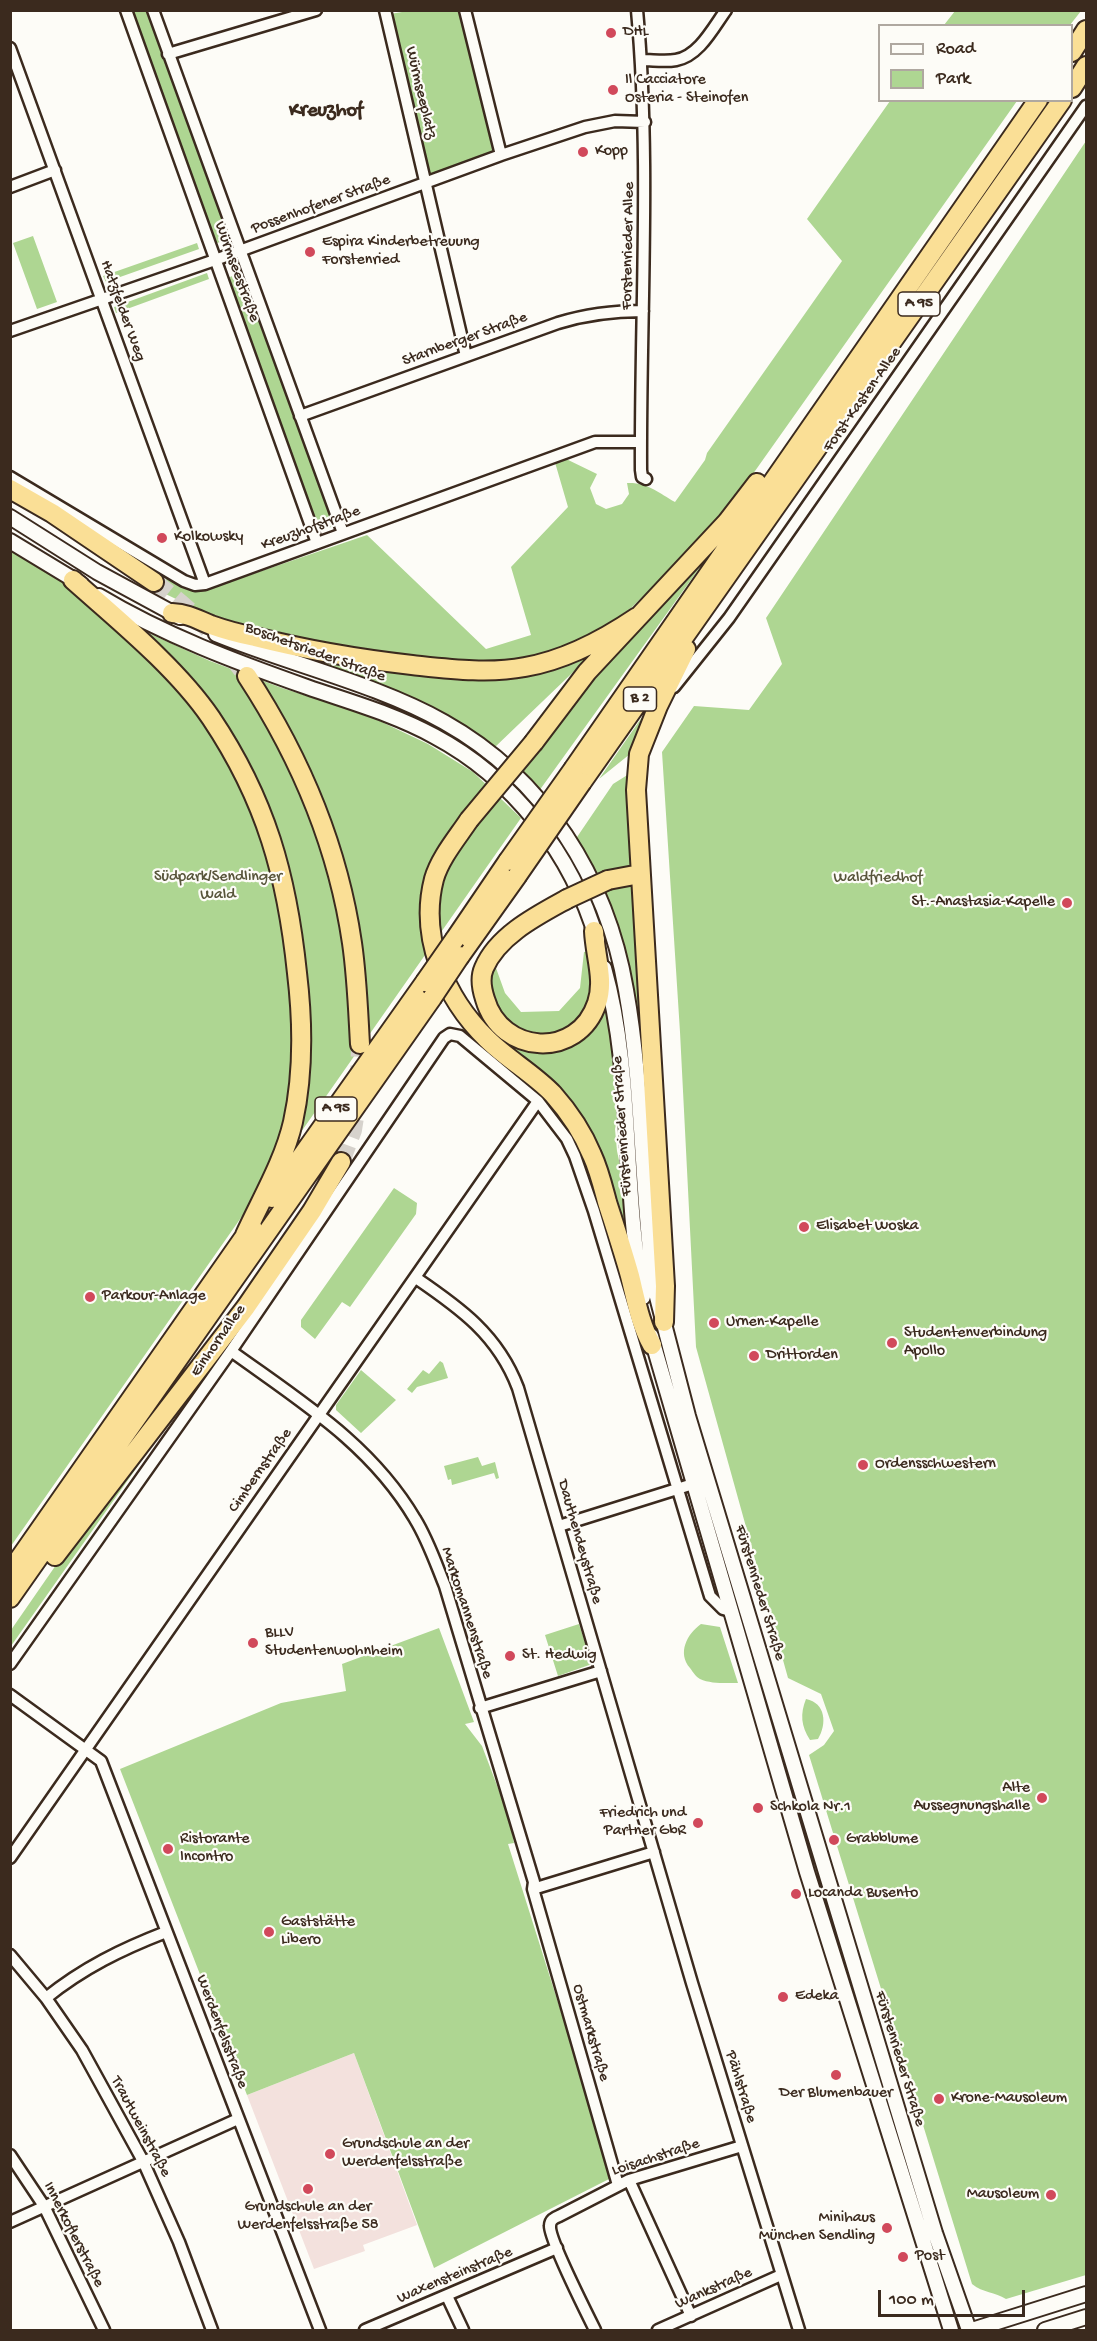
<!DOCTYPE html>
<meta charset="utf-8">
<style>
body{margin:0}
#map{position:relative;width:1097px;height:2341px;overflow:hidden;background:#fdfcf7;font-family:"Gochi Hand",sans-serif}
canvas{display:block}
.frame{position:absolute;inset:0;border:12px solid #3b2a1e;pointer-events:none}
.legend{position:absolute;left:878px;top:24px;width:195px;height:78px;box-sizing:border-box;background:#fdfcf7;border:2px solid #afa8a0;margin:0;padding:8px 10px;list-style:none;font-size:18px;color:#3b2a1e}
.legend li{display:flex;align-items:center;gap:12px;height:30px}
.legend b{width:30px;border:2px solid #afa8a0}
.scale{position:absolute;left:878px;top:2290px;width:147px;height:27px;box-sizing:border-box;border:3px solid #3b2a1e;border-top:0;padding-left:8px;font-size:18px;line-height:21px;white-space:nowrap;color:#3b2a1e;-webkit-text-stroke:4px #fdfcf7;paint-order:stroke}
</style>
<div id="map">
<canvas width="1097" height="2341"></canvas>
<div class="frame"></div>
<ul class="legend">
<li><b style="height:8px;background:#fdfcf7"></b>Road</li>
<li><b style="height:16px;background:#aed692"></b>Park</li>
</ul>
<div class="scale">100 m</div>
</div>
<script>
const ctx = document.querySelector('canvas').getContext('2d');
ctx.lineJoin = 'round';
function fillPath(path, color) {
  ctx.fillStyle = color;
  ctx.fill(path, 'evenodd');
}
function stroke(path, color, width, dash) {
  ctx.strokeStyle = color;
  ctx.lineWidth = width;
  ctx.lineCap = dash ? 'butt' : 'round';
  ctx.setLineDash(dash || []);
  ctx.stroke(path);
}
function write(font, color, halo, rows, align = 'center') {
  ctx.font = font + ' "Gochi Hand",sans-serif';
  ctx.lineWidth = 4.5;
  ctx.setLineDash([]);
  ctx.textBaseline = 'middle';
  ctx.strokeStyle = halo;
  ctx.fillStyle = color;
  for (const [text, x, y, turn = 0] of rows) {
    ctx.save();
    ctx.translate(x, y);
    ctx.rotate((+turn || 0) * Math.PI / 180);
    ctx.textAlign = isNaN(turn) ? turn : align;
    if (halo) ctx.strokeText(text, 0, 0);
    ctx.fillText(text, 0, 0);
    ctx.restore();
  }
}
fillPath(new Path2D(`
 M354 2053 417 2225 363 2245 365 2251 314 2269 247 2095Z`), '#f3e1dd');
fillPath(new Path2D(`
 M131 11H146L229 239 214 244Z
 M408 11H461L497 152 428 175 390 14Z
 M955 11V10L1081 11 1070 25H944Z
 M890 101H1017L738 495 663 577 631 608 597 632 544 655 499 664 379 652 335 645 228 620 193 607 157 590 169 576 203 591 367 535 486 649 531 635 511 567 568 507 554 459 562 457 597 474 590 488 596 504 606 509 622 504 629 494 627 483C647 482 659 493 675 502L705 460 707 453 842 261 807 219Z
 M1086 141V2275L1006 2299C995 2292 983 2293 972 2284L809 1755 824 1745 834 1731 821 1694 788 1678 696 1347 680 1032 662 752 694 706 749 710 782 664 766 618Z
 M33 236 57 302 37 309 13 243Z
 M197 243 199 249 106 282 103 276Z
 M207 273 209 279 116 313 114 307Z
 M241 273 334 526 319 531 227 278Z
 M11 550 60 581 102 612 210 661 282 688 367 715 428 744 473 772 521 818 11 1546Z
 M703 557 706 559 539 791 509 761Z
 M586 653 592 654 494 748 460 725 314 666 321 657 444 675Z
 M647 710 649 711 630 754 599 779Z
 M629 774 646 1085 644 1086C639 1040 634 994 624 949 615 910 594 874 575 840L613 784Z
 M590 951 593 984 590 1000 578 1020 560 1032 533 1035 502 1019 492 998V968H496L505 993 521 1012 559 1011 580 988 584 952Z
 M606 998 616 1063 619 1110 615 1129 617 1151 623 1179 628 1236H624L599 1157 511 1050 513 1046 539 1051Z
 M394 1188 417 1203 416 1214 350 1307 342 1302 315 1339 301 1327V1320Z
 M440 1361 443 1363 448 1378 417 1387 412 1393 407 1389 423 1370 429 1374Z
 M361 1370 396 1400 361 1433 336 1410V1405Z
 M202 1375 11 1646V1630L56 1565Z
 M478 1457 482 1466 495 1462 499 1478 496 1479 494 1473 452 1485 451 1479 448 1480 444 1466Z
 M579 1624 592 1664 558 1676 545 1635Z
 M701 1624 720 1627 738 1683C725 1683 711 1684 700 1679 696 1677 693 1672 690 1668 677 1653 687 1634 701 1624Z
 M439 1628 474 1722 465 1724 482 1746 509 1817 514 1843 508 1844 613 2177 434 2268 354 2053 247 2095 120 1769 281 1703 346 1691 342 1664Z
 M806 1699C826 1703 827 1724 818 1739L810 1740C801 1726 800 1714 806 1699Z`), '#aed692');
stroke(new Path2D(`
 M154 582C188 607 217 635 242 670
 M341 1162 353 1130 359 1091 360 1044`), '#d6d2cc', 18, [18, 9]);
const minor = new Path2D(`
 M126 10 317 543
 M153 10 343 533
 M385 10 466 356
 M465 10 501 155
 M637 10C651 164 640 316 641 470L642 477 646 479
 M10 48 205 584
 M168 54 316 10
 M642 60C653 60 665 62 676 60 699 56 713 28 726 10
 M10 187 55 170
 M10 331 215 260 501 155 585 127 615 121 645 122
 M300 416 558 323C587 314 613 311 643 311
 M10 477 184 581 195 585 205 584 595 442H641
 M674 687 729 618 1086 106
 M416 1278C460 1308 498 1335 518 1388L692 1983 799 2330
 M231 1351C300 1401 371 1444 415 1519 428 1540 436 1564 445 1586L534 1882 533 1889 618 2185
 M559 1526 693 1484
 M10 1664 231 1351 444 1038 450 1034 460 1036 538 1101 567 1139 575 1156 594 1211 710 1596 723 1609 731 1611
 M10 1695 101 1761 320 2330
 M480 1708 601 1671
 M10 1858 538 1101
 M533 1889 654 1852
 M10 1955 46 1998 82 2050 143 2161 179 2242 212 2330
 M46 1998C83 1968 122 1949 166 1932
 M10 2155 44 2206 104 2330
 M629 2180 691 2316
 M10 2222 238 2119
 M447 2296 463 2330
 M365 2330 557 2248
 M595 2330C587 2314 549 2238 550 2226 550 2220 554 2218 559 2216L629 2180 742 2146
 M658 2330 781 2275`);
const secondary = new Path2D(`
 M10 517 97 572 180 617
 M10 541 81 584
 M99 596C164 635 236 662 307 687 350 702 394 714 434 736 513 778 572 854 597 940
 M216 634C289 664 377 684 444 722 544 778 607 878 626 990 642 1079 641 1170 651 1260L656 1293 688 1416 935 2233 969 2330
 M604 968C634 1074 622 1188 643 1297
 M651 1336 807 1872 951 2330
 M972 2330 1086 2294
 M1045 2330 1086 2317`);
const motorway = new Path2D(`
 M1072 52 1086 30
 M1072 88 1086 66
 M10 489 52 513 154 582
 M73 580C118 620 177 668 211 718 266 800 287 876 297 973 303 1023 304 1072 293 1122 284 1161 262 1198 245 1235
 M172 613C189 614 196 619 211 625 225 630 240 634 255 637 306 650 359 659 412 665 450 669 488 674 525 667 566 660 603 640 637 617
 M247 676C300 757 338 847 352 943 357 977 358 1010 360 1044
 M534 742 587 672 727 522 757 483
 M574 768 1038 100
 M582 782 1062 100
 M469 820C457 838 440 858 434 879 419 937 445 998 487 1039 507 1059 534 1074 553 1094 569 1112 583 1133 592 1155 599 1170 603 1187 607 1202 615 1227 623 1251 630 1276 636 1300 640 1324 652 1345
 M608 880 640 874
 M567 899C538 915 498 935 484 968 480 977 482 990 485 999 501 1055 578 1060 597 1003 605 980 595 956 594 931
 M455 939 508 861
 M460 956 517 876
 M272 1198 425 982
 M664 1322 665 1286 636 790 639 754 658 706 686 649
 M55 1556 246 1307 312 1211 341 1162
 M10 1572 252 1226
 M10 1598 432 998`);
stroke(minor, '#3b2a1e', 15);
stroke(secondary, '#3b2a1e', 18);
stroke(motorway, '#3b2a1e', 22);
stroke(minor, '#fdfcf7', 10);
stroke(secondary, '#fdfcf7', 14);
stroke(motorway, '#fadf96', 18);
const motorwayBridge = new Path2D(`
 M469 820 534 742
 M508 861 574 768
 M517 876 582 782
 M567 899 608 880
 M425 982 455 939
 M432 998 460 956`);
stroke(motorwayBridge, '#3b2a1e', 22, []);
stroke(motorwayBridge, '#fadf96', 18);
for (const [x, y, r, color] of [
 [611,33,6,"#d1495b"],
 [613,90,6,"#d1495b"],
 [583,152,6,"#d1495b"],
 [310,252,6,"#d1495b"],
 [162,538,6,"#d1495b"],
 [1067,903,6,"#d1495b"],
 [804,1227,6,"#d1495b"],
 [90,1297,6,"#d1495b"],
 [714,1323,6,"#d1495b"],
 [892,1343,6,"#d1495b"],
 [754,1356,6,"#d1495b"],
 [863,1465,6,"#d1495b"],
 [253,1643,6,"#d1495b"],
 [510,1656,6,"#d1495b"],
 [1042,1798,6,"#d1495b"],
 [758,1808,6,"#d1495b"],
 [698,1823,6,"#d1495b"],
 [834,1840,6,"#d1495b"],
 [168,1849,6,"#d1495b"],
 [796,1894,6,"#d1495b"],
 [269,1932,6,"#d1495b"],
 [783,1997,6,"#d1495b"],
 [836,2075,6,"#d1495b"],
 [939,2099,6,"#d1495b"],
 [330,2154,6,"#d1495b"],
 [308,2189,6,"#d1495b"],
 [1051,2195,6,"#d1495b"],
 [887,2228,6,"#d1495b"],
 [903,2257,6,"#d1495b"]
]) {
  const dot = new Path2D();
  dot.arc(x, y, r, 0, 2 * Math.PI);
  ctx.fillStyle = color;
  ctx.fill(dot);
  stroke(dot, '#fdfcf7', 2);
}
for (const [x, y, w] of [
 [919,304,42],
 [640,699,33],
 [336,1109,42]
]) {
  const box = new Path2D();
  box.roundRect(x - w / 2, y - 12, w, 24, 4.5);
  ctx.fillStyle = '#fdfcf7';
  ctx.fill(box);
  stroke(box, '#3b2a1e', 1.5);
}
write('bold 15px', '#3b2a1e', null, [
 ["A 95",919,304],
 ["B 2",640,699],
 ["A 95",336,1109]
]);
write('16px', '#3b2a1e', '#fdfcf7', [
 ["DHL",623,33],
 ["Il Cacciatore",625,81],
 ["Osteria - Steinofen",625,99],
 ["Kopp",595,152],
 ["Espira Kinderbetreuung",322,243],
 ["Forstenried",322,261],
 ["Kolkowsky",174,538],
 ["St.-Anastasia-Kapelle",1055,903,"right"],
 ["Elisabet Woska",816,1227],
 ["Parkour-Anlage",102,1297],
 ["Urnen-Kapelle",726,1323],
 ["Studentenverbindung",904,1334],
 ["Apollo",904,1352],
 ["Drittorden",766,1356],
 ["Ordensschwestern",875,1465],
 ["BLLV",265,1634],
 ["Studentenwohnheim",265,1652],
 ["St. Hedwig",522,1656],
 ["Alte",1030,1789,"right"],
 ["Aussegnungshalle",1030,1807,"right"],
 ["Schkola Nr.1",770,1808],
 ["Friedrich und",686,1814,"right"],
 ["Partner GbR",686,1832,"right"],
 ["Ristorante",180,1840],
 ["Incontro",180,1858],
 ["Grabblume",846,1840],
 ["Locanda Busento",808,1894],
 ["Gaststätte",281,1923],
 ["Libero",281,1941],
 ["Edeka",795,1997],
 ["Der Blumenbauer",836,2094,"center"],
 ["Krone-Mausoleum",951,2099],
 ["Grundschule an der",342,2145],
 ["Werdenfelsstraße",342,2163],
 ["Mausoleum",1039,2195,"right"],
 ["Grundschule an der",308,2208,"center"],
 ["Werdenfelsstraße 58",308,2226,"center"],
 ["Minihaus",875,2219,"right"],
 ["München Sendling",875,2237,"right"],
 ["Post",915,2257]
], 'left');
write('16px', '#3b2a1e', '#fdfcf7', [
 ["Würmseeplatz",420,93,77],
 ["Possenhofener Straße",321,205,-20],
 ["Forstenrieder Allee",629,246,-89],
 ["Würmseestraße",236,272,70],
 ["Hatzfelder Weg",122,311,70],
 ["Starnberger Straße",465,340,-20],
 ["Forst-Kasten-Allee",863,400,-55],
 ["Kreuzhofstraße",311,529,-20],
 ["Boschetsrieder Straße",315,653,20],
 ["Fürstenrieder Straße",623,1126,-94],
 ["Einhornallee",219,1341,-55],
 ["Cimbernstraße",261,1471,-55],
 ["Dauthendeystraße",579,1542,74],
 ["Fürstenrieder Straße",759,1593,73],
 ["Markomannenstraße",466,1613,72],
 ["Werdenfelsstraße",221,2032,69],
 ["Ostmarkstraße",590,2033,74],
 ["Fürstenrieder Straße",899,2059,73],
 ["Pählstraße",740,2087,73],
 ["Trautweinstraße",140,2127,62],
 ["Loisachstraße",656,2158,-18],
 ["Innerkoflerstraße",73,2235,63],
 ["Waxensteinstraße",455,2276,-23],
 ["Wankstraße",714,2289,-24]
]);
write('16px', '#58553b', '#fdfcf7', [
 ["Südpark/Sendlinger",218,878],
 ["Wald",218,896],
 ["Waldfriedhof",878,879]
]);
write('bold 20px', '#3b2a1e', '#fdfcf7', [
 ["Kreuzhof",326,112]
]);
</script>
